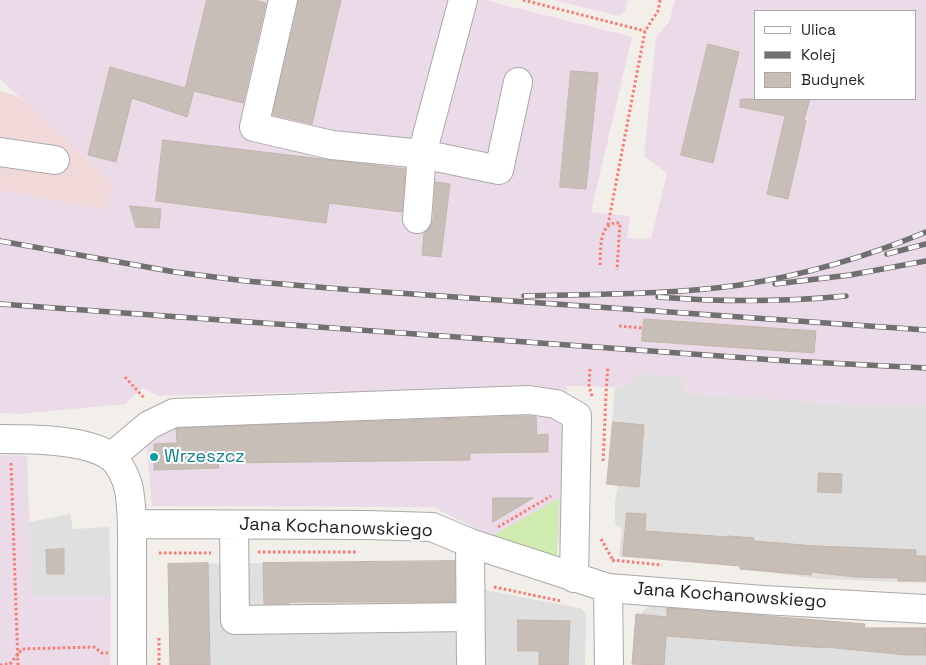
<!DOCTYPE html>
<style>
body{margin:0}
#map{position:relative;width:926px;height:665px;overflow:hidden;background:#f2eee9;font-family:"Space Grotesk",sans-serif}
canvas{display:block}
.legend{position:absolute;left:754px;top:10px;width:162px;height:90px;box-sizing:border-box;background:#fff;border:1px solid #a7a7a7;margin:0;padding:6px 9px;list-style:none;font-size:15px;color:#222}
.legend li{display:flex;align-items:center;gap:10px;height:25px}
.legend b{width:25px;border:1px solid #a7a7a7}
</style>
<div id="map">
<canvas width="926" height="665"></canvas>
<ul class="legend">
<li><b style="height:6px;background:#fff"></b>Ulica</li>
<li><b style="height:6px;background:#707070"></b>Kolej</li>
<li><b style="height:14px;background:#c7beb8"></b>Budynek</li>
</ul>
</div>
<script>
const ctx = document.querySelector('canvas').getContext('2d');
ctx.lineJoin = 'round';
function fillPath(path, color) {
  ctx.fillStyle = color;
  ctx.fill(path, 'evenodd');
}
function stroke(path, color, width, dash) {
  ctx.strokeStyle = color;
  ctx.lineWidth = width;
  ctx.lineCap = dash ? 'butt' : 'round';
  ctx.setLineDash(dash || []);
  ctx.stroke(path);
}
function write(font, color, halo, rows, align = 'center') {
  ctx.font = font + ' "Space Grotesk",sans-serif';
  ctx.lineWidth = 4;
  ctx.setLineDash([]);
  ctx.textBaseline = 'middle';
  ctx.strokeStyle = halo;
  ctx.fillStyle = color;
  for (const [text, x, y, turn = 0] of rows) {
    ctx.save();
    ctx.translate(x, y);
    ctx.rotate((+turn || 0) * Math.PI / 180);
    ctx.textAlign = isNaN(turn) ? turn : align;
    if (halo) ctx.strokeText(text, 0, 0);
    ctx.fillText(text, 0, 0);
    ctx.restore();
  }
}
fillPath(new Path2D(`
 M637 374 684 377 685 393 855 405H926V583L820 579 740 569V566L619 556 622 529 616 526 615 520V501L618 486 607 484 615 387H628Z
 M70 514 73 529 109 527 111 596 32 597 29 522Z
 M456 561V665H170L168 564Z
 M485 590 580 608 585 613 586 621 585 665H486Z
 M649 605 865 624 864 630 926 628V665H632L636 618Z`), '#e0dfdf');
fillPath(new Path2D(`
 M0 91 19 97 112 182 107 210 0 190Z`), '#f2d9d9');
fillPath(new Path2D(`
 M0 0H484L632 37 591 212 630 216 627 238 651 239 667 173 644 156 656 37 669 22 675 0H926V405H855L684 393V377L637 374 628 387 567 386 562 543 495 538 433 507 152 506 143 410 348 391 157 396 143 387 125 404 19 414 0 413V190L107 210 112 182 0 79ZM755 11H915V99H755Z
 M554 0H628L625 11 619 16Z
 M0 455 27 456 32 596H111L110 665H0Z`), '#ebdbe8');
fillPath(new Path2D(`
 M559 498 557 560 489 538Z`), '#cfebb0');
const building = new Path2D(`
 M207 0H254L266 3 243 103 194 91 187 117 132 98 116 162 88 155 110 67 185 88Z
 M298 0H341L312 124 273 115Z
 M708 44 739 52 713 163 681 155Z
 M571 71 598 73 586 189 560 187Z
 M741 99H810L804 120 806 121 788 199 767 194 785 116 740 107Z
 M163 140 405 169 402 212 329 203 326 223 156 201Z
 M436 182 450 184 441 257 422 255 424 233 430 227 433 220Z
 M130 206 161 209 159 228 136 227Z
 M644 319 816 331 814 353 642 341Z
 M528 416 536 417 537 435 548 434V452L470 453V460L218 463 219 468 154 470V444L177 443 176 429 178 428Z
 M613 422 644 425 639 487 607 484Z
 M819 473 842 474 841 493 818 492Z
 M493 498H533L493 522Z
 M627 513 646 514 645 531 728 537V536L754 538V541L816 546 916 550V556H926V581H898V578L855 577 811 572V575L800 574 740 569V566L623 556Z
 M64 549V574H47L46 550Z
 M455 561V602H289V604H264L263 563Z
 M208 563 210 665H170L168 564Z
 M667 608 865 624 864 628H926V655H906L826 647V648L666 636 664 665 632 664 636 614 667 617Z
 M518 620 570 621 568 665H539V651H518Z`);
fillPath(building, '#c7beb8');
stroke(building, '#c4b5ab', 1);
const minor = new Path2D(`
 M283 0 254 127 332 145 422 154 463 0
 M0 152 55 160
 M417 219 422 154 499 170 518 82
 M0 439C29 439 88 439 111 457 120 464 127 479 129 490 133 512 132 536 132 558 132 594 132 629 132 665
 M111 457 149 425 174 413 529 400 556 404 577 416 574 578
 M132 524 367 525 432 527 470 543 608 588 763 600 926 609
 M234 526 235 620 470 617
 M470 543 471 665
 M608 588 609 665`);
stroke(minor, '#a9a9a9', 30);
stroke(new Path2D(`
 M523 0 645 31
 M608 225 645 31 658 11 660 0
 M600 265C601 249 598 221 620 223L617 270
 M619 326 643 328
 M590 369 589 386 592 396
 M125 377 145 399
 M603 461C605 429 605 398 608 367
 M11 463 18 665
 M498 527 551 496
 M601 539 614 562
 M258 552H356
 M159 553H211
 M612 560 662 565
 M494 587 561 601
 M159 638V665
 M0 665 10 664 22 649 94 647 102 653H108`), '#fa7b72', 3, [2.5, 2.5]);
stroke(minor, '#fff', 28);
const rail = new Path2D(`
 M0 241 175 272 246 281 341 289 926 330
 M887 254 926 244
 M775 284 850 275 926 261
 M524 296C596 294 669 295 740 285 805 275 866 257 926 232
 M658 297C721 302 783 302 846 296
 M0 304 789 361 926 368`);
stroke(rail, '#707070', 5.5);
stroke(rail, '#fff', 4, [11]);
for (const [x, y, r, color] of [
 [154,457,5,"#0f9aa8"]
]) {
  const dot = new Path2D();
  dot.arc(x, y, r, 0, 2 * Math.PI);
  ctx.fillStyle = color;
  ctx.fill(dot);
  stroke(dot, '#fff', 2);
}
write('18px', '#0d838f', '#fff', [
 ["Wrzeszcz",164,457]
], 'left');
write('18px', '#222', '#fff', [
 ["Jana Kochanowskiego",336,528,2],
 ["Jana Kochanowskiego",730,596,4]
]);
</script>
